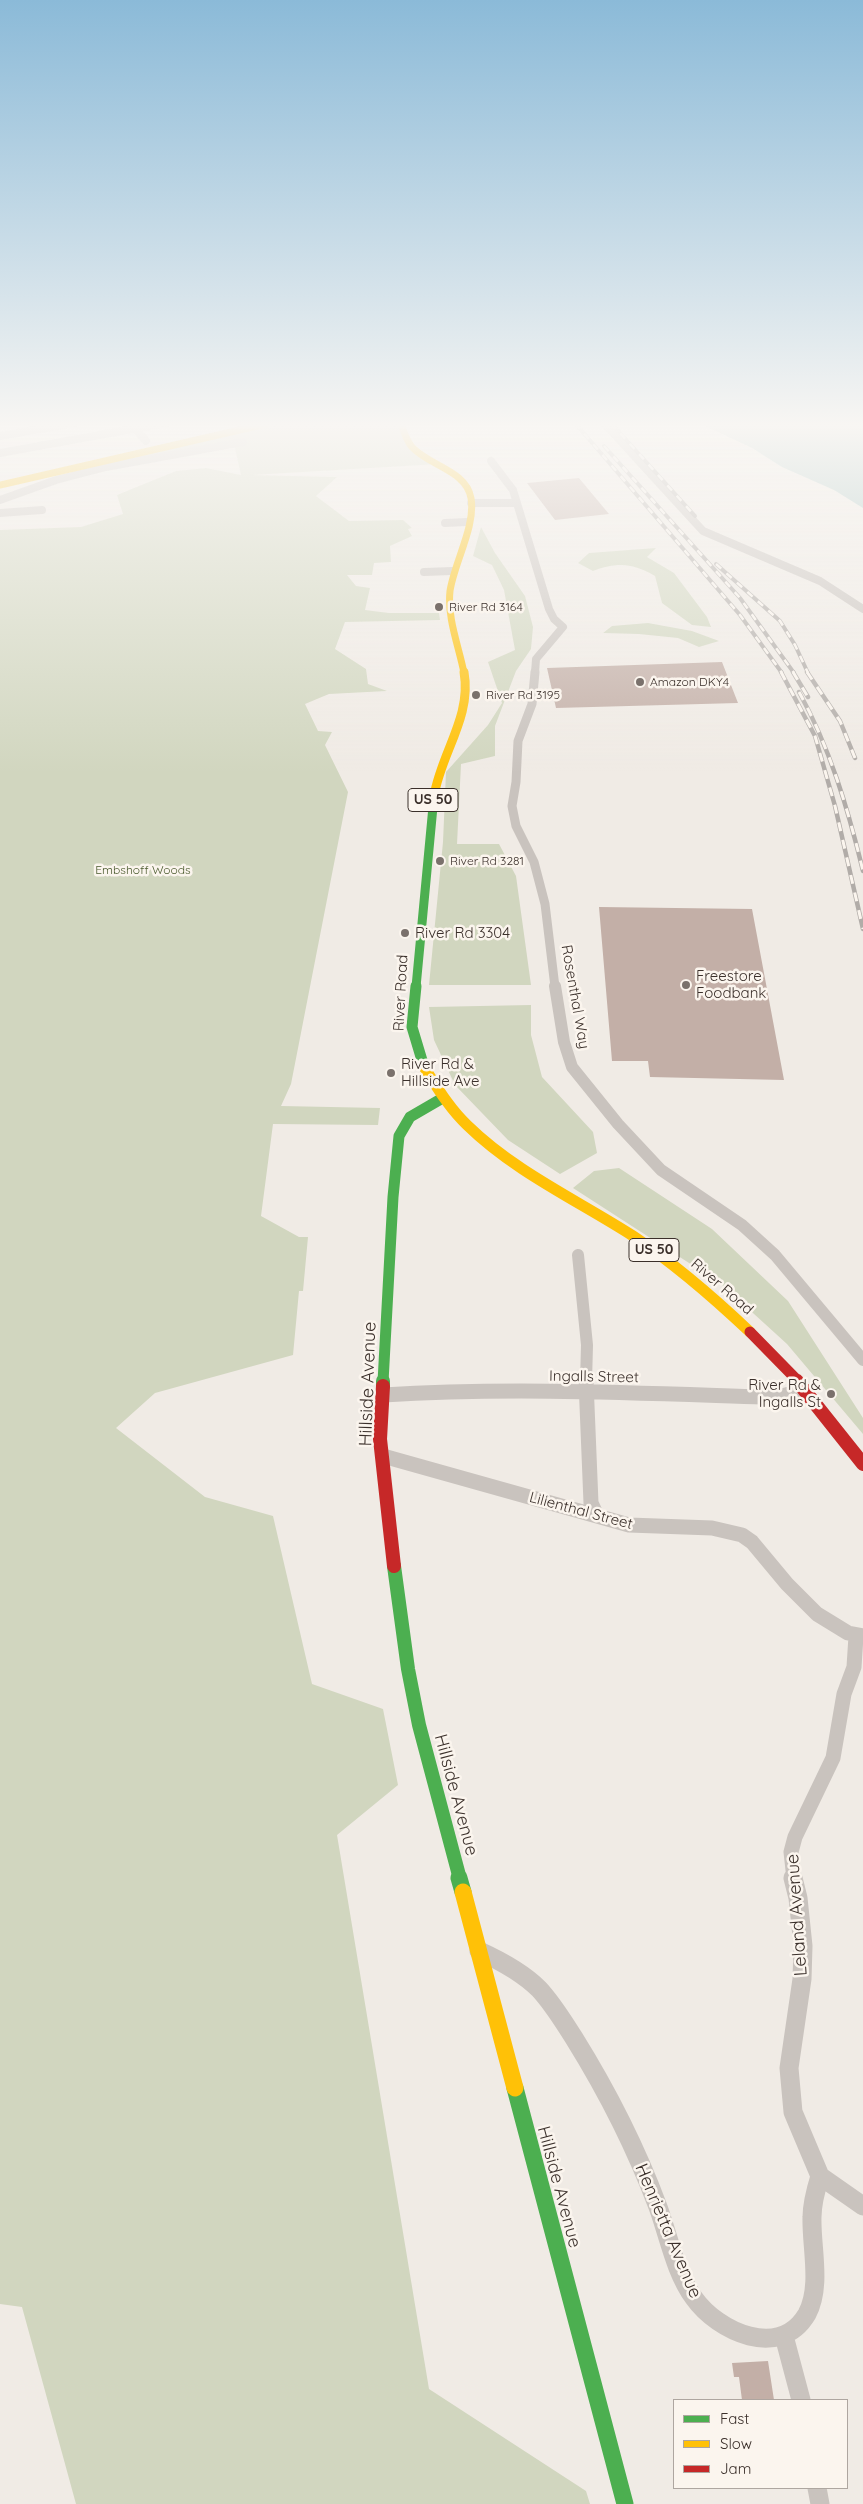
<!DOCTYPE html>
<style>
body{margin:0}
#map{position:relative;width:863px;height:2504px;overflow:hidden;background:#f0ebe5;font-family:Quicksand,sans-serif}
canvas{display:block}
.legend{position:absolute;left:673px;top:2399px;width:175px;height:90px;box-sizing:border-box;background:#fbf5ee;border:1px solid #aea6a0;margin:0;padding:6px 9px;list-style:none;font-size:15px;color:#3b302b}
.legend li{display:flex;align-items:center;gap:10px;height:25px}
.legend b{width:25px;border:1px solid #aea6a0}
</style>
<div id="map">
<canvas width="863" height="2504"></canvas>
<ul class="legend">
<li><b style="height:6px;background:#4caf50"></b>Fast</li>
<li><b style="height:6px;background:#ffc107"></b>Slow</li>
<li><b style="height:6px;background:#c62828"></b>Jam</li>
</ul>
</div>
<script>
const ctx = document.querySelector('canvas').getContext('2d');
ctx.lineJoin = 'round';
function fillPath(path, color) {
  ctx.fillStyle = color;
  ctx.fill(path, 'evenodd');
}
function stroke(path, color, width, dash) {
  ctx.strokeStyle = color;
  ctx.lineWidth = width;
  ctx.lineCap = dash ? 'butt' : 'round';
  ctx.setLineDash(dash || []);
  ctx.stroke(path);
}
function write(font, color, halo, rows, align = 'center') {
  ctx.font = font + ' Quicksand,sans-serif';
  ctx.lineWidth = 5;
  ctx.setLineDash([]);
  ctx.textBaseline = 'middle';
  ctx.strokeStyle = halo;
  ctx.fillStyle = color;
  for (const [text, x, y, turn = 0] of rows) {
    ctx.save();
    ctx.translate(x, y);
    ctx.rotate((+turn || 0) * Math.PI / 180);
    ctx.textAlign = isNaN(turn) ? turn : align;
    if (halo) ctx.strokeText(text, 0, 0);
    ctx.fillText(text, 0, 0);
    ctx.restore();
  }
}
fillPath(new Path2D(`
 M270 423H401L404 438 439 464 252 475 337 477 316 496 349 521 403 520 412 528 408 529 412 536 390 546 391 562 374 563 372 575H347L356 586 370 588 365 610 389 613H439L440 620 345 622 335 649 366 669 368 684 387 691 329 694 305 704 318 731 332 732 325 745 348 792 291 1084 281 1106 380 1108 378 1125 273 1124 261 1216 299 1237H308L303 1291H299L293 1355 155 1393 116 1428 205 1497 273 1516 312 1684 383 1709 398 1785 337 1835 429 2389 586 2491 590 2504H76L22 2307 0 2304V530L81 527 123 514 117 495 176 471 206 468 241 475 234 444 125 463 118 458Z
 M481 527 495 553 525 596 533 627 531 649 516 671 495 726V756L461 764 457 844H499L516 876 531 985H429L443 842 446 772 488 725 502 703 488 662 515 650 504 590 492 565 473 556Z
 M656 548 647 557 674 573 707 617 711 627 692 625 662 603 655 576C632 563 618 562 593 571L578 563 589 553Z
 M648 623 692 631 719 641 699 647 678 638 639 634 603 633 612 626Z
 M531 1005V1035L542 1077 593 1132 597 1153 560 1174 508 1140 455 1085 434 1040 429 1007Z
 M619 1168 712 1229 788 1301 863 1418V1434L787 1344 720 1283 573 1188 594 1171Z`), '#d1d6bf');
fillPath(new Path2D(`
 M699 423H863V508L834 490 782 467 752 448Z`), '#a1c2c1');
fillPath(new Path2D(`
 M579 478 609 514 555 520 527 483Z
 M722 662 738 703 556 708 547 668Z
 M599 907 752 909 784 1080 650 1077 648 1061H612Z
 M768 2361 774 2400H742L739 2377H734L732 2363Z`), '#c3afa7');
stroke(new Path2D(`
 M130 423 146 441
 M604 423 703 531 820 581 863 609
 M0 436 74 423
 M0 453 166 423
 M491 461 513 490 549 609 554 619 563 627 536 659 535 673
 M0 500 56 480 106 467 243 442
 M471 503H517
 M0 513 42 510
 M445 523 466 522
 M424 572 452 571`), '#c9c3be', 8);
stroke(new Path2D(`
 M535 672 532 704 518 741 516 782 512 806 516 826 534 862 545 904 555 987`), '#c9c3be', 9);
stroke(new Path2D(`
 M555 986 564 1042 572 1067 618 1124 661 1170 742 1225 775 1255 863 1360
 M578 1255 587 1345 586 1382`), '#c9c3be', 12);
stroke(new Path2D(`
 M586 1381 591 1503 597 1516
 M383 1395C510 1387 637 1393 764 1397L782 1396 804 1390
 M383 1456 629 1525 712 1528 742 1535 752 1542 787 1584 817 1614 848 1633 863 1636
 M794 1879 791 1852 795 1837 833 1758 844 1694 854 1667 856 1636`), '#c9c3be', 15);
stroke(new Path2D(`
 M793 1878 798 1898 803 1946 802 1979 789 2068 793 2112 820 2176 863 2206
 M479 1951C501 1961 522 1972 539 1989 553 2004 563 2021 574 2038 607 2091 636 2148 658 2207 669 2237 675 2272 694 2298 718 2332 780 2360 807 2314 822 2286 811 2247 812 2217 812 2203 816 2189 820 2176
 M784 2336 801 2400
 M817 2488 820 2504`), '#c9c3be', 19);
stroke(new Path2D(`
 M416 987 434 796`), '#4caf50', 9);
stroke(new Path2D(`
 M416 986 412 1027 424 1067
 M383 1382 393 1197 399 1136 410 1117 441 1099`), '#4caf50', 11);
stroke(new Path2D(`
 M383 1386V1381
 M394 1566 408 1669 419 1725 460 1879`), '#4caf50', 14);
stroke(new Path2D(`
 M459 1878 463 1892
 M515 2088 625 2504`), '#4caf50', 17);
stroke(new Path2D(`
 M401 423C404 432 406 440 412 447 429 466 466 470 471 498 476 526 454 563 450 591 447 618 459 647 464 673
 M0 485 270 423`), '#ffc107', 7);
stroke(new Path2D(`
 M434 796C441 753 472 717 464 672`), '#ffc107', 9);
stroke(new Path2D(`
 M424 1067C437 1087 449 1108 467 1125 515 1172 577 1200 633 1236 675 1264 713 1297 750 1332`), '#ffc107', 11);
stroke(new Path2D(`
 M463 1892 515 2088`), '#ffc107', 17);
stroke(new Path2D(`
 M750 1332 799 1382`), '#c62828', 11);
stroke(new Path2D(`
 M797 1381 863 1464
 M383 1386 380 1439 394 1566`), '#c62828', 14);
const railFar1 = new Path2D(`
 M575 423 740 615 782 673
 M611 423 695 516
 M604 446 740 598 794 673
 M716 564 780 621 795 645 808 673`);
const rail = new Path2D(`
 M781 672 815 736 835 806 863 929
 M793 672 808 697
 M807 672 840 721 855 758
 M799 692C830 748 848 809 863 871`);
stroke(railFar1, '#b1aca8', 4);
stroke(rail, '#b1aca8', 4.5);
stroke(railFar1, '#fbf5ee', 2.5, [7]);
stroke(rail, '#fbf5ee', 3, [9]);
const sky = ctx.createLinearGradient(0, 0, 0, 774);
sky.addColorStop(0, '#8bbad8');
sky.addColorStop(0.55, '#f8f6f3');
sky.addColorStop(1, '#f8f6f300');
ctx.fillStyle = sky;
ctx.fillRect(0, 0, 863, 774);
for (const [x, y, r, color] of [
 [439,607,5,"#7a716c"],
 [640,682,5,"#7a716c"],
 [476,695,5,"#7a716c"],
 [440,861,5,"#7a716c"],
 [405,933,5,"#7a716c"],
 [686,985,5,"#7a716c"],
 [391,1073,5,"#7a716c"],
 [831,1394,5,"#7a716c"]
]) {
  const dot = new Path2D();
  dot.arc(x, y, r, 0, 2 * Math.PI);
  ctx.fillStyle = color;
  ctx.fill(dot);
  stroke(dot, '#fbf5ee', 2);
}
write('12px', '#3b302b', '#fbf5ee', [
 ["River Rd 3164",449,607],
 ["Amazon DKY4",650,682],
 ["River Rd 3195",486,695],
 ["River Rd 3281",450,861]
], 'left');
write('12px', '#4a5a2e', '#fbf5ee', [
 ["Embshoff Woods",143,870]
]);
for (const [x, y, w] of [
 [433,800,50],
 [654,1250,50]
]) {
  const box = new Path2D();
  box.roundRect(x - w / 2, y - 11.5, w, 23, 4);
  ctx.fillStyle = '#fbf5ee';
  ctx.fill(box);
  stroke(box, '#3b302b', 1);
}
write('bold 14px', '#3b302b', null, [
 ["US 50",433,800],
 ["US 50",654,1250]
]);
write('15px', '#3b302b', '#fbf5ee', [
 ["River Rd 3304",415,933],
 ["Freestore",696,976],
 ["Foodbank",696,993],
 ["River Rd &",401,1064],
 ["Hillside Ave",401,1081],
 ["River Rd &",821,1385,"right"],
 ["Ingalls St",821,1402,"right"]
], 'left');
write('15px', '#3b302b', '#fbf5ee', [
 ["River Road",401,993,-87],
 ["Rosenthal Way",575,997,80],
 ["River Road",722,1287,41],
 ["Ingalls Street",594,1377,1],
 ["Lilienthal Street",581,1511,15]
]);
write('18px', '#3b302b', '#fbf5ee', [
 ["Hillside Avenue",368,1384,-88],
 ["Hillside Avenue",456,1795,75],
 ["Leland Avenue",797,1915,-94],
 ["Hillside Avenue",559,2187,75],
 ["Henrietta Avenue",668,2231,67]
]);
</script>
